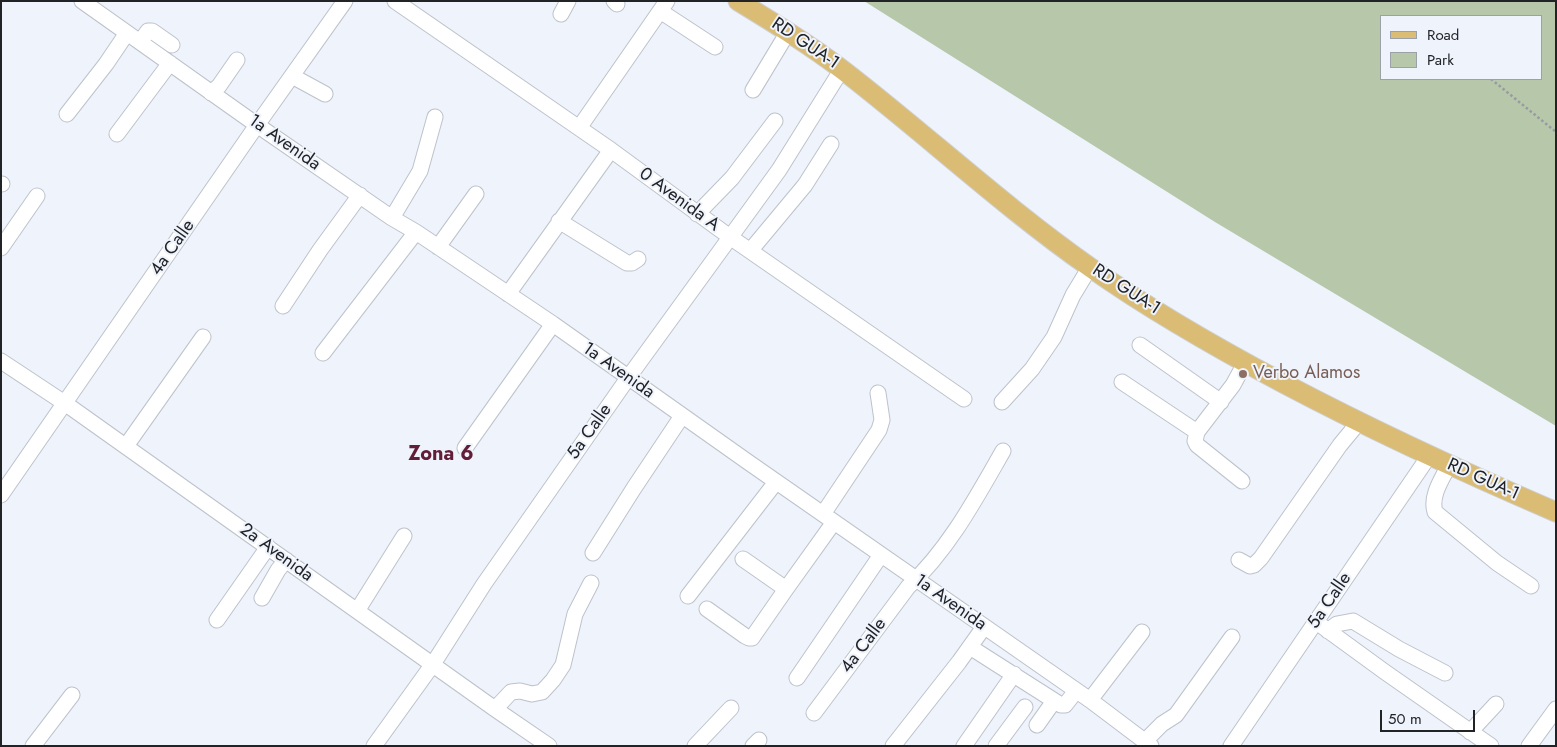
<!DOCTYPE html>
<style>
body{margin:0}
#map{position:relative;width:1557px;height:747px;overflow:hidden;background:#eef3fc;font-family:Jost,sans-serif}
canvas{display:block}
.frame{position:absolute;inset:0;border:2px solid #222327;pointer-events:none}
.legend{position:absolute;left:1380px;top:15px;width:162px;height:65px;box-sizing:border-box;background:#eef3fc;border:1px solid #9ca0a7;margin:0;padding:6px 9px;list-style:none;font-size:15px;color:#222327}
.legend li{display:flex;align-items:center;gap:10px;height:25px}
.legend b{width:25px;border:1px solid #9ca0a7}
.scale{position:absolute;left:1380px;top:710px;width:95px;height:22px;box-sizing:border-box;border:2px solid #222327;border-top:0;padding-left:6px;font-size:15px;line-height:18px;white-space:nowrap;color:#222327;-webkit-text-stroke:4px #eef3fc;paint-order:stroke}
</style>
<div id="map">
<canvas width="1557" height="747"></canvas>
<div class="frame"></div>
<ul class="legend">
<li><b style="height:6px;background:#dabc75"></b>Road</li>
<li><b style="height:14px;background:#b6c7aa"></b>Park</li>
</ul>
<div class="scale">50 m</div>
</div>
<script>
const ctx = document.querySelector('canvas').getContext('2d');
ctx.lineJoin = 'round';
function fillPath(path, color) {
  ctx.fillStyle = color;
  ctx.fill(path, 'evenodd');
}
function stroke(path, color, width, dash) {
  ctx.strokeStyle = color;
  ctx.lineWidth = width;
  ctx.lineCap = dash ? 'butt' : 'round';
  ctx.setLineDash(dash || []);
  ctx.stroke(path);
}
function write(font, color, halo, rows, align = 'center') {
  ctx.font = font + ' Jost,sans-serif';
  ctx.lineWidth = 4;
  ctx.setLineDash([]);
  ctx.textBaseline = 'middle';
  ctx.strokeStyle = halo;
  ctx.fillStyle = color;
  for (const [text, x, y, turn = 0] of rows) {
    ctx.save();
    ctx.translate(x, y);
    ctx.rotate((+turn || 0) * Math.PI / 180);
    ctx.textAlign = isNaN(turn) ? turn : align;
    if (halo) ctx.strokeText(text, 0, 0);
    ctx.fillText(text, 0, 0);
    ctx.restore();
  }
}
fillPath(new Path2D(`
 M864 1H1556V426L1215 222ZM1381 16H1541V79H1381Z`), '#b6c7aa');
const minor = new Path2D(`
 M82 1 257 125 392 218 416 232 553 324 748 462 1090 700 1151 746
 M395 1 611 150 730 237 964 399
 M614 1 617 4
 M660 11 715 47
 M561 14 568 1
 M140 42 148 31H152L172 45
 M292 76 325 94
 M753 90 788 32
 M211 93 219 86 237 60
 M67 114 106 64 127 33
 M579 128 667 1
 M117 134 170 63
 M1 184H2
 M697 214 732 178 775 121
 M392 218 420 171 435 117
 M559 221 627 263H632L638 259
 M438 247 476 194
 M1 248 37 196
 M750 251 805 185 831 144
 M508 294 611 150
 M283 306 320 250 360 195
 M1140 345 1221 402
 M323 353 416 232
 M1 361 66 404 495 709 549 746
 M1122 382 1197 432
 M1002 402 1032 369 1054 337 1073 295 1090 267
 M126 446 203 337
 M465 448 553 324
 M1449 465C1442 479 1430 496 1435 512L1497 563 1531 586
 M1242 481 1197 445 1195 441 1197 432 1233 385 1245 363
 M1 495 257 125 345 1
 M823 514 879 430 882 420 878 393
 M593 553 634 488 682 416
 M743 559 786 589
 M1239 560 1250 566 1254 565 1261 558 1340 445 1359 422
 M688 596 776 482
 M262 598 278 570 286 560
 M707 609 745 636 749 638H752L786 589 834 522
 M357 611 404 536
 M217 620 268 547
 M1315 621 1385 672 1491 746
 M1328 631 1337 624 1353 621 1399 649 1445 673
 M970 647 1061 705H1065L1076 691
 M797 678 881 555
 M1090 700 1142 632
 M495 709 511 692 520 691 532 694 542 692 553 680 563 665 575 614 591 583
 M814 713 908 587C949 549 976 498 1003 451
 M1037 725 1054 701
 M1470 732 1496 704
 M1144 742 1162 724 1176 715 1232 637
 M33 746 72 695
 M374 746 433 664 484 584 628 378 779 170 842 69
 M695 746 731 708
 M753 746 759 740
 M893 746 959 662 984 627
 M964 746 1014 674
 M996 746 1025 707
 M1231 746 1429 456
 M1529 746 1556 709`);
const major = new Path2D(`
 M738 1C774 23 810 45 844 71 927 135 1005 208 1091 268 1152 311 1217 348 1283 383 1372 430 1463 472 1556 512`);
stroke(minor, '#bdc2cb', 17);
stroke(major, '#cecfcf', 21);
stroke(new Path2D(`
 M1491 79 1556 132`), '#979ba1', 2.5, [2.5, 2.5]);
stroke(minor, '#fff', 15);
stroke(major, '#dabc75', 19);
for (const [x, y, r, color] of [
 [1243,374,5,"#8d6e63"]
]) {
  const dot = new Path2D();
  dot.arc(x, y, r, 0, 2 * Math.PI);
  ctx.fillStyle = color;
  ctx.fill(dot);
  stroke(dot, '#eef3fc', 2);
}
write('18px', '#222327', '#eef3fc', [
 ["RD GUA-1",805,44,34],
 ["1a Avenida",284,143,35],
 ["0 Avenida A",679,200,36],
 ["4a Calle",173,248,-55],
 ["RD GUA-1",1126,290,33],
 ["1a Avenida",618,371,35],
 ["5a Calle",590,432,-55],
 ["RD GUA-1",1483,480,24],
 ["2a Avenida",276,553,36],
 ["5a Calle",1330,601,-56],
 ["1a Avenida",950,603,35],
 ["4a Calle",864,646,-53]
]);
write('18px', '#785e54', '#eef3fc', [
 ["Verbo Alamos",1253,374]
], 'left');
write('bold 20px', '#621e36', '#eef3fc', [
 ["Zona 6",441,455]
]);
</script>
